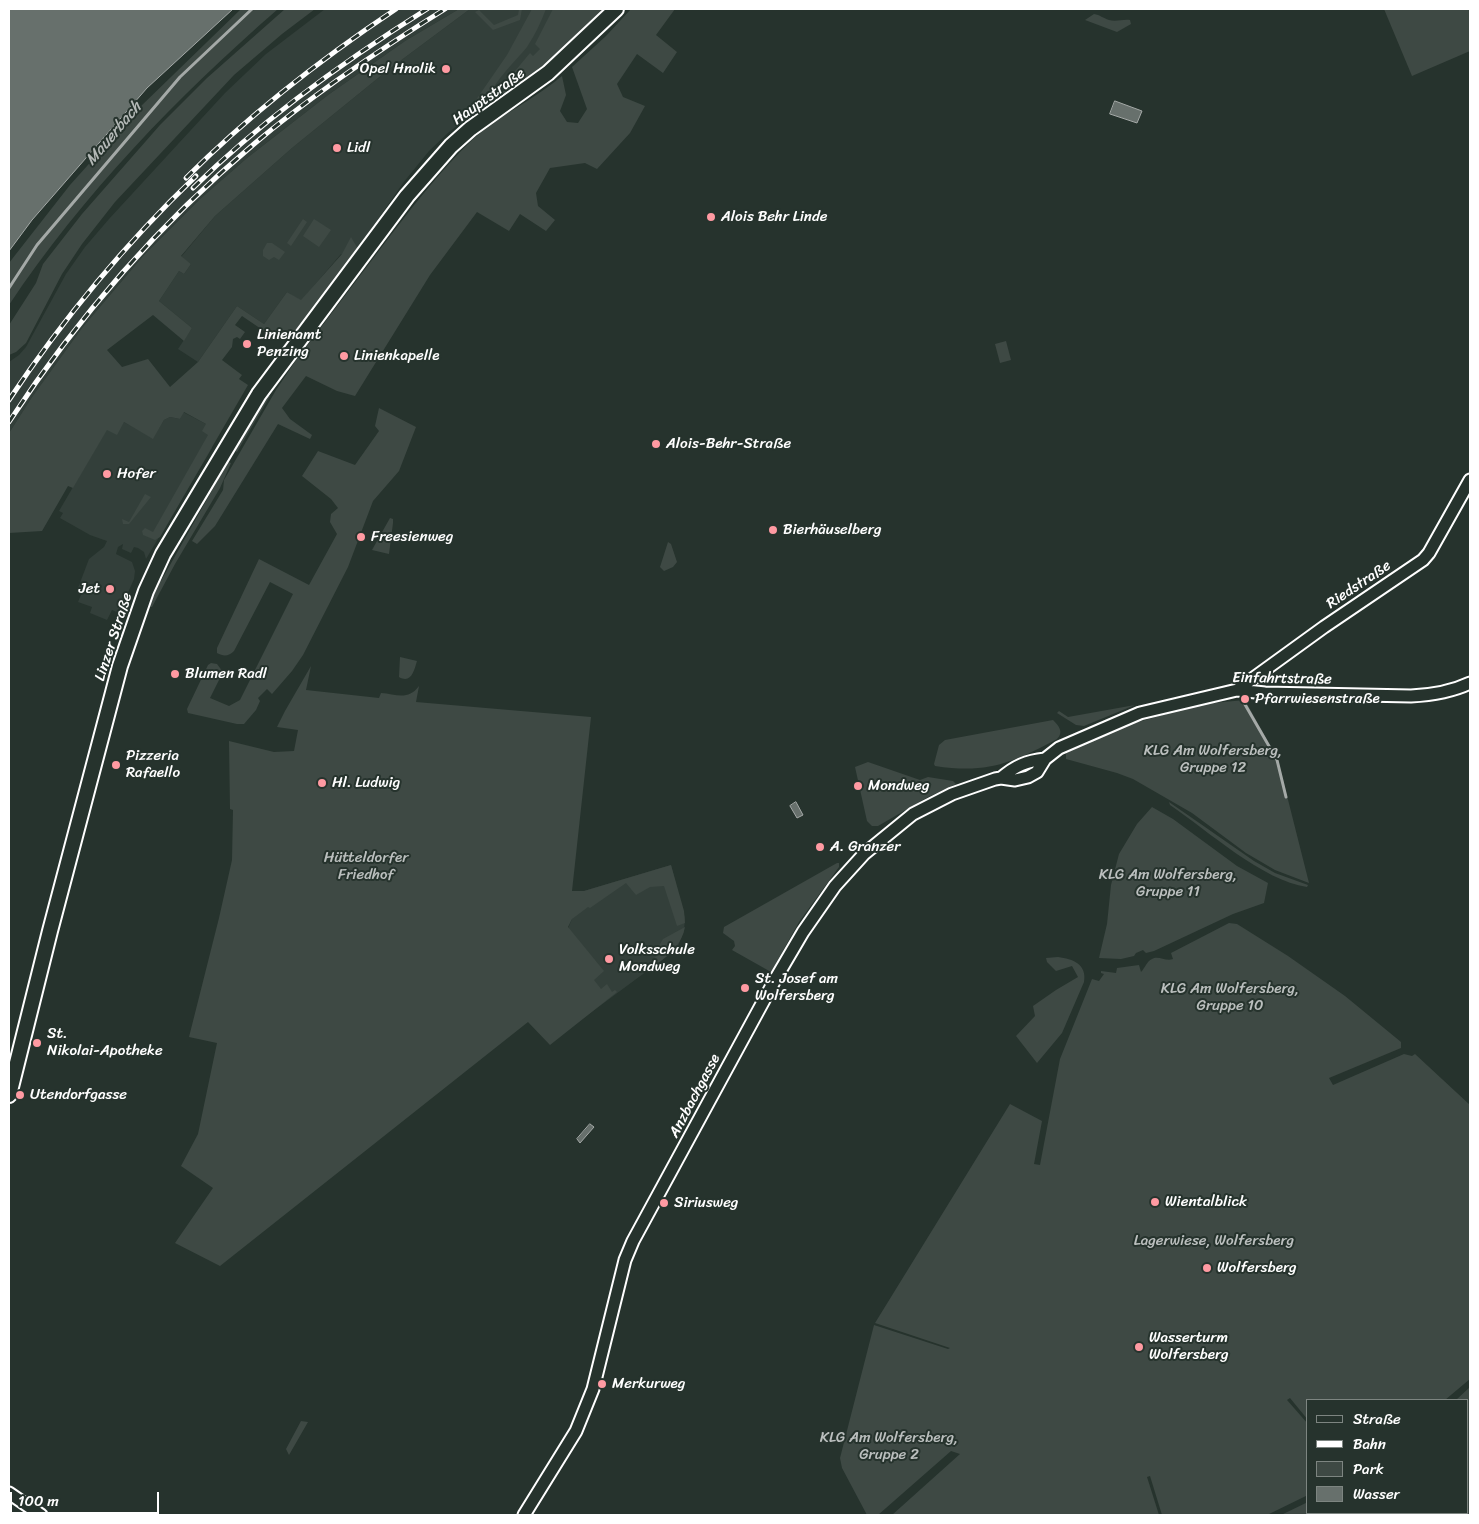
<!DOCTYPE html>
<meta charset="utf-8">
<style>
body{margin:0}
#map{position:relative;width:1479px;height:1524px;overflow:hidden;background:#26332d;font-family:Sriracha,sans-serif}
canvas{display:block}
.frame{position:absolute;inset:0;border:10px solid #fff;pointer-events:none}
.legend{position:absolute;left:1306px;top:1399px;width:162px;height:115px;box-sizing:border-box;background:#26332d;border:1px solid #7d8581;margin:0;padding:6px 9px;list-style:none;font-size:15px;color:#fff}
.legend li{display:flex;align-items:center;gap:10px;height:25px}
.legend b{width:25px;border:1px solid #7d8581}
.scale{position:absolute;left:10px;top:1492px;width:149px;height:22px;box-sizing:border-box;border:2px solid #fff;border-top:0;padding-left:6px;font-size:15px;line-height:18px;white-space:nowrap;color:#fff;-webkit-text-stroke:4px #26332d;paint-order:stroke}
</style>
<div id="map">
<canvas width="1479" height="1524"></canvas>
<div class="frame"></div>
<ul class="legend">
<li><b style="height:6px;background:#26332d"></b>Straße</li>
<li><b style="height:6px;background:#fff"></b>Bahn</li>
<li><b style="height:14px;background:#3e4944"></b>Park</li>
<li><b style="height:14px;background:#67706c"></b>Wasser</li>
</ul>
<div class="scale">100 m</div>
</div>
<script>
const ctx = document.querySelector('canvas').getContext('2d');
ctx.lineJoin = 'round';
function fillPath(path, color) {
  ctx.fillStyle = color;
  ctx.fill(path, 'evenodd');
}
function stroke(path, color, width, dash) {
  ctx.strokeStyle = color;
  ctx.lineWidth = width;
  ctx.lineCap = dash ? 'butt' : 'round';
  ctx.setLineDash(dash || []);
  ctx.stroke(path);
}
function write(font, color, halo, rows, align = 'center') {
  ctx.font = font + ' Sriracha,sans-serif';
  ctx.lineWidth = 4;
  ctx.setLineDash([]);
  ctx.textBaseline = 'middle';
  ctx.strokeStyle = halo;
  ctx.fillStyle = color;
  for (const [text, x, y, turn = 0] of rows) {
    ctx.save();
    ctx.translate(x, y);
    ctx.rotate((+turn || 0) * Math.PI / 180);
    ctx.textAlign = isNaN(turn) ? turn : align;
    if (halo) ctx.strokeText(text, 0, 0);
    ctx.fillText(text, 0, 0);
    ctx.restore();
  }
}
fillPath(new Path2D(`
 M325 9H459L405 41 328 95 247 158 200 199 144 255 82 328 32 397 9 433V362L19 355 26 347 66 274 85 247 109 219 225 93 266 54Z
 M470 9H605L561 51 537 72 470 116 449 132 429 151 403 183 350 260 341 254 301 301 287 292 264 324 237 306 198 362 178 349 192 328 159 301 179 271 184 274 191 264 181 257 215 216 292 148 388 70Z
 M183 412 206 424 212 448 146 559 144 552 138 548 134 547 131 553 122 549 123 544 118 547 116 554 132 562 135 571 134 579 119 613 112 610 107 620 90 613 92 607 78 602 83 590 78 588 89 559 104 547 107 541 90 535 60 518 63 513 59 511 107 429 124 422 153 438 164 420 170 417 180 419Z
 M671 865 685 918 684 931 678 946 670 954 570 1028 528 1022 584 891Z`), '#333f3a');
fillPath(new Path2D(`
 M241 9H278C177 97 83 194 9 305V263L16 254 70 185 139 108Z
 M285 9H315L282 34 234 75 115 202 82 244 62 274 26 343 16 352 9 355V325L36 283 43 264 82 214 160 125 207 78Z
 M459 9H470L388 70 292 148 215 216 181 256 191 264 184 274 179 271 159 301 192 328 184 341 153 315 107 350 122 367 148 359 170 387 198 362 237 306 264 324 287 292 301 300 342 254 351 237 358 249 288 341 274 332 270 335 242 316 235 325 245 332 240 339 237 337 233 339 232 347 222 360 242 375 239 379 248 385 160 537 155 540 143 535 142 531 145 528 153 532 208 435 202 431 206 424 184 412 180 419 170 417 164 420 153 439 124 422 117 435 107 430 73 488 68 486 42 531 9 533V433L32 397 82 328 144 255 200 199 247 158 328 95 405 41Z
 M519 9H522L520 20 493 30 475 12 479 10 494 25 518 15Z
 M532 9H546C541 22 535 35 527 47 517 60 487 87 489 103L474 113 469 110 507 55Z
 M553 9H603C573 42 538 73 499 96L498 92 501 88 530 53 533 56 540 49 535 44Z
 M631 9H675L656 35 677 52 663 73 637 54 617 84 623 97 645 106 630 133 597 169 585 163 550 168 536 193 538 206 555 220 546 231 520 214 509 231 477 212 430 275 355 396 337 391 306 376 282 408 290 419 312 435 310 439 278 424 215 526 197 544 192 541 223 490 224 480 276 390 294 363C323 325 352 286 381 248 410 210 438 173 472 140 499 115 534 100 562 76L566 95 560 111 567 122 578 123 587 109 572 67 606 36Z
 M1384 9H1470V51L1412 76Z
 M1094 14C1100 15 1103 18 1109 20 1116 22 1123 19 1130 20L1131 24 1117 32 1085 20Z
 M303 219 307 222 291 246 287 243Z
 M314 219 331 230 319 247 303 236Z
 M267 243H272L285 252 279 260 274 257 269 260 263 256V250Z
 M1006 341 1011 360 1000 363 995 344Z
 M252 388 255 390 214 458 212 456Z
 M267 394 270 396 237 452 235 451 247 429 245 428Z
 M379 408 416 427 399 471 373 501 348 567 303 655 292 671 272 694 267 689 258 698 260 701 256 710 244 724H237L188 713 187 709 208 665 211 663 217 664 223 672 210 698 229 706 240 700 293 594 270 582 234 651C229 656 224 657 217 653V648L259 559 309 585 337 534 330 522 331 514 338 508 331 499 302 476 318 451 355 465 379 431 375 426Z
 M228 462 231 463 220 488 175 564 152 607H149L159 581H161Z
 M145 494 151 497 129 524H123L122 519 129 522Z
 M390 518 393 519V523L389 554 372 550Z
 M668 542 671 544 677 562 673 567 664 571 660 567Z
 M400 657 417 661C414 671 411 684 399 677Z
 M311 666 306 690 379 698 381 693C396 694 408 701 419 686L416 702 591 717 572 891H584L671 865 684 911 685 923 677 926 664 886 650 887 636 895 626 883 590 908 588 907 572 919 568 927 604 971 594 980 601 989 607 984 612 992 615 990 617 992 550 1045 528 1022 220 1266 175 1243 213 1188 181 1166 198 1134 217 1043 189 1037 219 918 232 860 233 810 230 809 229 741 274 752 294 751 298 730 277 727 285 711Z
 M1245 700 1278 760 1309 883 1275 870 1246 853 1192 813 1133 779 1117 773 1066 759V753L1131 724 1202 704Z
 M1135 705 1084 726 1076 725 1057 713 1059 711 1068 717Z
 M1053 720C1059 726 1064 732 1057 739 1012 763 988 774 935 766L934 764 939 745 945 740Z
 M868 762 920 780 928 777 953 781 956 784 928 797 878 826H872L867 821 855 767Z
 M1169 802 1254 861 1275 873 1308 885 1307 887C1263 881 1207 830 1170 805Z
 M1152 807 1173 819 1237 866 1268 883 1264 903 1233 914 1154 951 1146 953 1143 950 1136 953 1134 956 1121 959 1099 958 1107 924 1111 885 1119 854 1137 824Z
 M837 863H839V867L799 922 771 972 732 950 735 946 734 941 723 933 724 927Z
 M1229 923 1237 924 1288 956 1345 996 1401 1042V1048L1329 1078 1333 1085 1404 1054 1412 1056 1415 1054 1470 1105V1379L1445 1400H1308V1420L1290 1398 1287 1400 1308 1424V1495L1267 1515H1162L1150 1476 1147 1477 1159 1515H892L960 1454 951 1451 878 1515H867L842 1468 840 1458 874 1325 948 1349 950 1348 875 1323 1010 1104 1042 1121 1034 1164 1040 1165 1060 1059 1092 979 1099 981 1104 974 1101 973V971L1116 973 1117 968 1139 965 1141 972C1145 968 1147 961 1152 959 1158 955 1166 962 1173 959L1171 953Z
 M685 927C682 944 670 954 657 964L653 959 663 951 659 946 663 939Z
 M1058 957C1073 959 1087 964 1084 982L1062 1033 1037 1063 1016 1036 1035 1016 1033 1006 1056 990 1078 977 1072 966 1056 971 1047 962 1046 958Z
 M1470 1387V1515H1393L1390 1513H1468V1400H1456Z
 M301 1421 308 1422 289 1455 286 1449Z
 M1308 1502V1513H1365L1366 1515H1281Z`), '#3e4944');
const water = new Path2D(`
 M9 9H233L147 88 32 220 9 251Z
 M1115 101 1142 111 1137 123 1110 114Z
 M796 802 803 815 797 818 790 806Z
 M590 1124 594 1127 580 1143 577 1139Z`);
fillPath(water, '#67706c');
stroke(water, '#a4a9a7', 1);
stroke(new Path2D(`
 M9 288 37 245 180 77 252 9
 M1243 701 1277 760 1286 797`), '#a4a9a7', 3);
const tertiary = new Path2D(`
 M1237 690 1324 627 1423 560 1429 553 1470 480
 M1001 778C1015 766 1026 761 1045 759
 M9 1493 41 1515
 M524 1515 576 1431 593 1389 625 1260 633 1241 776 978 803 932 835 886 864 854 913 814 952 794 995 779 1001 778 1015 780 1028 777 1037 772 1045 759 1059 748 1140 713 1237 690 1265 693 1411 696C1432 695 1451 692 1470 683`);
const secondary = new Path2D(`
 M9 1095 50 931 120 666 146 591 163 554 259 394 407 196 451 146 470 129 548 73 616 9`);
stroke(tertiary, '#fff', 15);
stroke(secondary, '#fff', 18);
stroke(tertiary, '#26332d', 11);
stroke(secondary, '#26332d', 14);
const rail = new Path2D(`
 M186 178C249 115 321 59 396 9
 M193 188C263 119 344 61 427 9
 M9 400C63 319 126 243 196 176
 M9 422C77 318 159 224 254 144 313 94 379 50 445 9`);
stroke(rail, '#fff', 5);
stroke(rail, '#26332d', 3, [9]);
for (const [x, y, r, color] of [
 [446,69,5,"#ff9aa2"],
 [337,148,5,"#ff9aa2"],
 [711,217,5,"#ff9aa2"],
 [247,344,5,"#ff9aa2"],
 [344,356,5,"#ff9aa2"],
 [656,444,5,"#ff9aa2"],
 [107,474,5,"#ff9aa2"],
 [773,530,5,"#ff9aa2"],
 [361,537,5,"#ff9aa2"],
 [110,589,5,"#ff9aa2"],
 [175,674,5,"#ff9aa2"],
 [1245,699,5,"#ff9aa2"],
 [116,765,5,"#ff9aa2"],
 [322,783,5,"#ff9aa2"],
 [858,786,5,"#ff9aa2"],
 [820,847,5,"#ff9aa2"],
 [609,959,5,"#ff9aa2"],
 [745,988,5,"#ff9aa2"],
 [37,1043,5,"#ff9aa2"],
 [20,1095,5,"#ff9aa2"],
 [1155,1202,5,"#ff9aa2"],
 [664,1203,5,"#ff9aa2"],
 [1207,1268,5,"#ff9aa2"],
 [1139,1347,5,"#ff9aa2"],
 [602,1384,5,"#ff9aa2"]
]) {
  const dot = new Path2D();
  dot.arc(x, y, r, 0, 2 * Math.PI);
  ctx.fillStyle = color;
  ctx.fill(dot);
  stroke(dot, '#26332d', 2);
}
write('15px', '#fff', '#26332d', [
 ["Opel Hnolik",436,69,"right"],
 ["Lidl",347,148],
 ["Alois Behr Linde",721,217],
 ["Linienamt",257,335],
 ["Penzing",257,352],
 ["Linienkapelle",354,356],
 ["Alois-Behr-Straße",666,444],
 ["Hofer",117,474],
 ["Bierhäuselberg",783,530],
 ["Freesienweg",371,537],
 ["Jet",100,589,"right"],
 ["Blumen Radl",185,674],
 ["Pfarrwiesenstraße",1255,699],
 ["Pizzeria",126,756],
 ["Rafaello",126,773],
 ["Hl. Ludwig",332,783],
 ["Mondweg",868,786],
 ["A. Granzer",830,847],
 ["Volksschule",619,950],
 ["Mondweg",619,967],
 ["St. Josef am",755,979],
 ["Wolfersberg",755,996],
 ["St.",47,1034],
 ["Nikolai-Apotheke",47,1051],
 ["Utendorfgasse",30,1095],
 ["Wientalblick",1165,1202],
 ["Siriusweg",674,1203],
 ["Wolfersberg",1217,1268],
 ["Wasserturm",1149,1338],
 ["Wolfersberg",1149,1355],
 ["Merkurweg",612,1384]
], 'left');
write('15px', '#fff', '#26332d', [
 ["Hauptstraße",489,97,-36],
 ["Riedstraße",1359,585,-34],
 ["Linzer Straße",114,637,-72],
 ["Einfahrtstraße",1282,679,1],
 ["Anzbachgasse",695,1096,-62]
]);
write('15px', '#bbbfbe', '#26332d', [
 ["KLG Am Wolfersberg,",1213,751],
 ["Gruppe 12",1213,768],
 ["Hütteldorfer",366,858],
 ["Friedhof",366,875],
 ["KLG Am Wolfersberg,",1168,875],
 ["Gruppe 11",1168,892],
 ["KLG Am Wolfersberg,",1230,989],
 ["Gruppe 10",1230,1006],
 ["Lagerwiese, Wolfersberg",1214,1241],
 ["KLG Am Wolfersberg,",889,1438],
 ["Gruppe 2",889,1455]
]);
write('italic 16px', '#b3b8b6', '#26332d', [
 ["Mauerbach",114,134,-50]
]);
</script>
